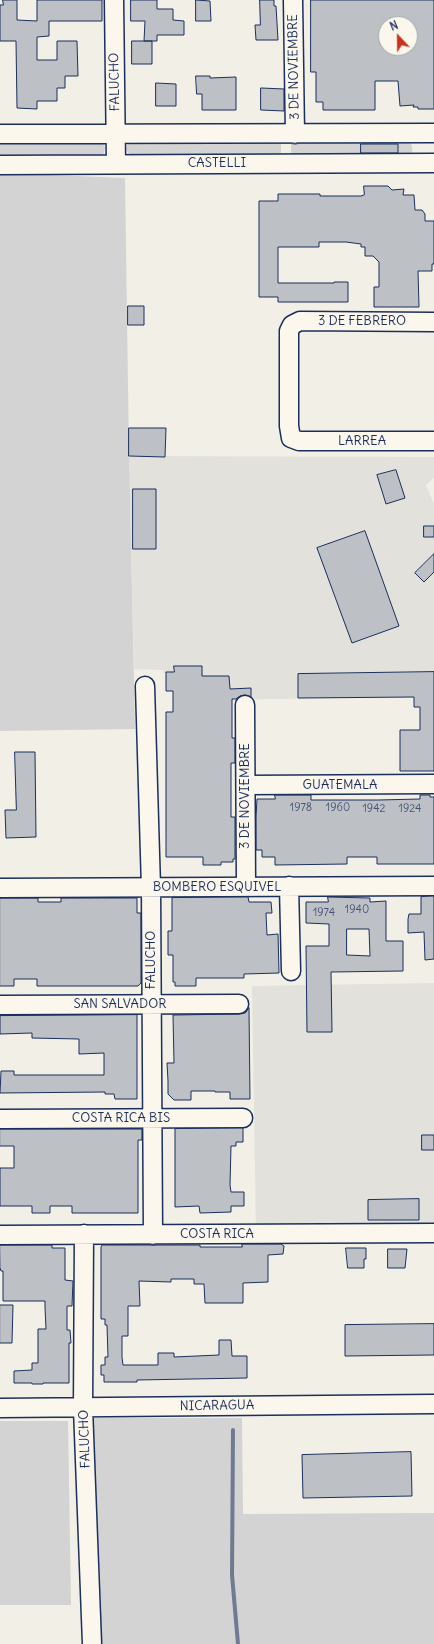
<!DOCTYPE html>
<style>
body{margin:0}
#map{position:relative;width:434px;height:1644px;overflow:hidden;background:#f2efe6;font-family:Delius,sans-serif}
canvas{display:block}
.north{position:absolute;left:378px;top:16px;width:40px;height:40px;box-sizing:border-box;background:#fbf7ec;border:1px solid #a1a7b3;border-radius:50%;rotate:338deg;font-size:11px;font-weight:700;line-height:16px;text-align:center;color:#1b2f5e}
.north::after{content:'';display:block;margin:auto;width:14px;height:18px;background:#c8321e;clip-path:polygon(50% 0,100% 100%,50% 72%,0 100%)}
</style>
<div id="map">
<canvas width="434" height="1644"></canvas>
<div class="north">N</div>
</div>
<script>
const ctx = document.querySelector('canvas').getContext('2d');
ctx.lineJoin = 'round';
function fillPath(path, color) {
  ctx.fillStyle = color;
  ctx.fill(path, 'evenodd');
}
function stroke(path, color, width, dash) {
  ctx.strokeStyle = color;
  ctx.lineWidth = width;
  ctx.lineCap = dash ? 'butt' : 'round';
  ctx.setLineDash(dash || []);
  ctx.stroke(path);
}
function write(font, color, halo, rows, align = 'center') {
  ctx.font = font + ' Delius,sans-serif';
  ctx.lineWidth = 3.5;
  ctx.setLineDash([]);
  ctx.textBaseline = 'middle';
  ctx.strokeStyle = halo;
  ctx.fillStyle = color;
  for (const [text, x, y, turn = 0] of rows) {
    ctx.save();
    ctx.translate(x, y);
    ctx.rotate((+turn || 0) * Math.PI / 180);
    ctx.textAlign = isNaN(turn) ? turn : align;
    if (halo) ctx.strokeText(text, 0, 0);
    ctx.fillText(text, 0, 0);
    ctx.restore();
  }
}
fillPath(new Path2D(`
 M129 456 434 457V478L426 485 434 504V697L200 700 199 674 163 673V670L134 669Z
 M434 983V1226L256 1228 252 986Z`), '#e2e1dc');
fillPath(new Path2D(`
 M281 140V158L130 156 126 149 127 145 130 142Z
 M0 141H99L103 144 105 148 103 156 0 158Z
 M291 141H409C413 147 414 152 409 156L291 158Z
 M0 173 125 178 129 456 135 729 0 731Z
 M91 1418H242L243 1514 434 1513V1644H99Z
 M0 1421H68L71 1605H0Z`), '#d2d3d2');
stroke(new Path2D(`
 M233 1430 232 1575 238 1644`), '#707b93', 4);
const building = new Path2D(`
 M3 0H17V20L37 21V0H102V21H49V36L37 37V60H57V41H77L78 76H65V88H57V101H37V109L17 108 16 41H0V5H3Z
 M131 0H157V9H173V20L184 21V35H157V41H144L145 21H131Z
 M196 0 210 1 211 21H196Z
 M260 0H274V6H276L278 40H256L255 25H260Z
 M311 0H434V109H418V107H413L414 105 400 106 398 81H375V110H323V102H316V72H311ZM386 24H410V48H386Z
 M132 41H152V64H132Z
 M196 76H210V78L236 77V110H202V94H197Z
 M156 83 176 84V106H156Z
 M261 88 284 89V111L261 110Z
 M361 144H398V153H361Z
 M364 186H388L392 190 404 189 403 195H414L415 210H422L425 214V221H434V264H432V271H418L419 307H374V287H379V262L373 256H365V247H361V244L346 242H319V247H278V283H334V282H348V302H278V297H259V201H278V194H320V196H361L364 195Z
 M128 306H144V325H128Z
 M129 428H166L165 457 129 456Z
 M396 470 405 498 386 504 377 475Z
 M133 489H156V549H133Z
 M424 526H434V537H424Z
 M365 531 399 626 352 643 317 548Z
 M434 554V572L424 582 415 573Z
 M174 666H202V676H229L230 689 251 688V697L245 695 240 696 236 699H232V738H235V763H231V817H235V859H233V862H221V865H203V857H166V712H173V691H166V672H174Z
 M434 672V771H400V730H420V707H414V697L298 698V674Z
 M15 752H35L36 837 6 838 5 810H16Z
 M275 795H311V800H378L420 799V795H430V797H434V864H377V857H347V864L275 865V857H262V850H256V817L257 799H275Z
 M434 896V959L425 960 424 932 408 933V919L409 914H421V897Z
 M248 897 249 902H271L272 913H266L267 935 278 934 279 973 244 974V978H196V986H175V982H173V955H168V931H172V898Z
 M328 897 370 898V902L386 901V941H403V971L331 972 332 1032H307L306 946H329V924L306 923V902H328ZM347 929H369L370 956 347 955Z
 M0 898H38V902H61V898H137V913H141V983L138 986H37V979H14V986H0Z
 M249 1008 250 1099H230V1092H215V1091H191V1100H174L168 1094V1081L167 1063H174L173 1015 239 1014 245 1013Z
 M137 1015V1099H115L114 1094H105V1092L0 1093 1 1071H14V1075H104V1053L79 1054V1039L32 1038V1033L0 1034V1016Z
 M243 1128V1142H236V1146H231L230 1185 231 1192H244V1206H231V1212L200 1213 199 1206 175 1207V1129Z
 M0 1129H142V1140H138V1213H72V1206H50V1213H32V1206H0V1168H14V1146H0Z
 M422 1135H434V1150H422Z
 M419 1199V1220H368V1200Z
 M242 1244H281L284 1246 283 1254 268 1255V1282L243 1283V1303H205L204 1284H194V1279H171V1282L139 1281 140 1306H128V1336H122V1357L123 1365H158V1353H174V1357L219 1355V1340H231L232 1356H247V1378L137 1380V1382H104V1375H101V1365H105V1357H108L107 1325H105V1319H101V1247L102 1245H200V1247H242Z
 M0 1245H52V1248H65V1280L73 1281 72 1306H67V1330H70L71 1343H69V1383H43V1384H32V1383H14V1371L32 1370V1363H38V1329H46L45 1307V1301H3V1271H1L0 1268Z
 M346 1248H366V1259H364V1268H348Z
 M388 1249H407L405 1268H388Z
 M0 1305H13L12 1343H0Z
 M434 1324V1355L345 1356V1325Z
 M411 1452 412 1496 303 1498 302 1455Z`);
fillPath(building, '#bdc0c4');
stroke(building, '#1b2f5e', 1);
const minor = new Path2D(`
 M114 0 116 164
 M293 0 295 134
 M0 134 434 133
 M0 165 434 163
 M434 322 300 321 292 325 289 331V426L291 438 299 441H434
 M145 686 151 888 153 1235
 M245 705 246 887
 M246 785 434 784
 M289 886 291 971
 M0 888 434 886
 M0 1005 239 1004
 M0 1119 243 1118
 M84 1234 83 1408 92 1644
 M0 1235 434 1233
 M0 1408 434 1404`);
stroke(minor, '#1b2f5e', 21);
stroke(minor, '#fbf7ec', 18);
write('11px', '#445378', null, [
 ["1978",301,808],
 ["1960",338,808],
 ["1942",374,809],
 ["1924",410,809],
 ["1940",357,910],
 ["1974",324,913]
]);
write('13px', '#1b2f5e', '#fbf7ec', [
 ["3 DE NOVIEMBRE",294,67,-91],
 ["FALUCHO",115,82,-91],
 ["CASTELLI",217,163],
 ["3 DE FEBRERO",362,321],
 ["LARREA",362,441],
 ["GUATEMALA",340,785],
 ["3 DE NOVIEMBRE",245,796,-90],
 ["BOMBERO ESQUIVEL",217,887],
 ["FALUCHO",151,960,-90],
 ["SAN SALVADOR",120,1004],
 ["COSTA RICA BIS",121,1118],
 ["COSTA RICA",217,1234],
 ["NICARAGUA",217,1406,-1],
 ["FALUCHO",85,1439,-92]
]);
</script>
